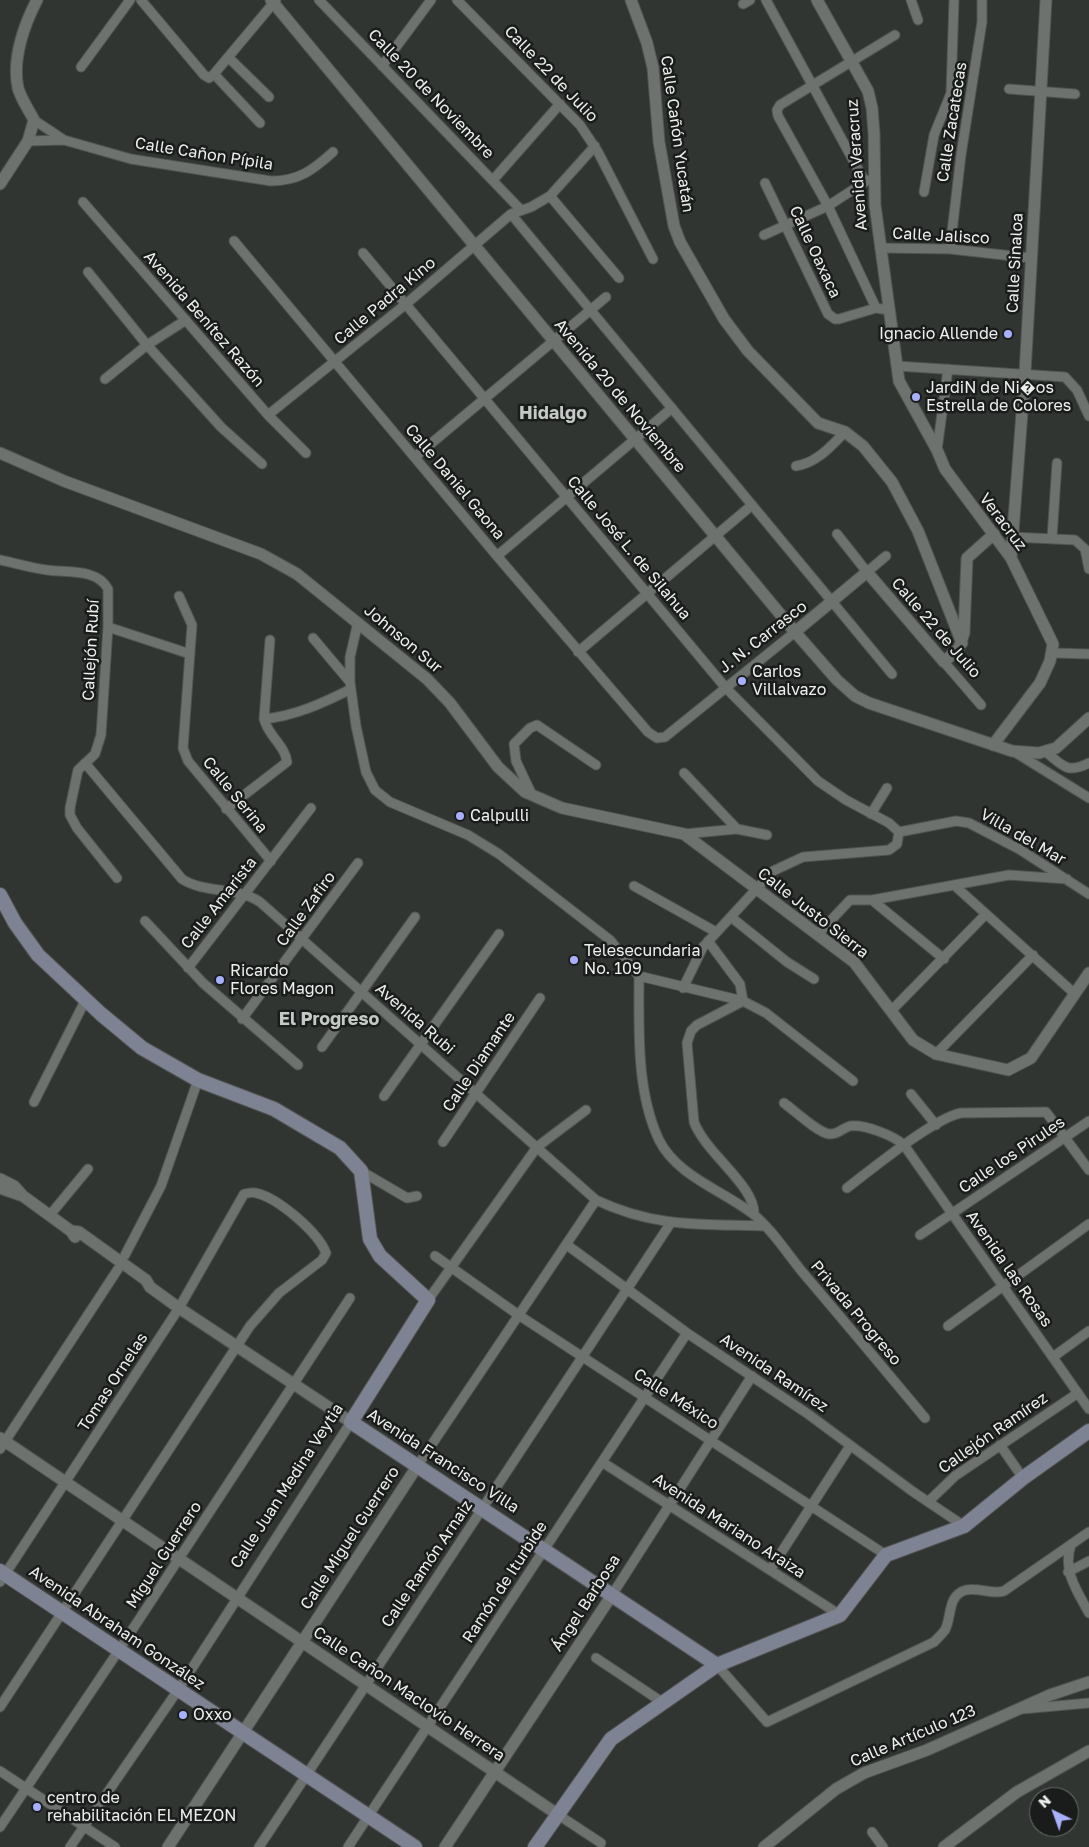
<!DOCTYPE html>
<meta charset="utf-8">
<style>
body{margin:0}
#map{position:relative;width:1089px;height:1847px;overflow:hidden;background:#313532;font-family:"Golos Text",sans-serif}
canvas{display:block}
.north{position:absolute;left:1029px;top:1787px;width:50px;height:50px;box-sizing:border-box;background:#1a1c1b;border:1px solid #6e706f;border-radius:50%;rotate:318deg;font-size:14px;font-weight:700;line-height:20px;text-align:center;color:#edefed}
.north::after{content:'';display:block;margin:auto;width:18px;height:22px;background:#a8b0fc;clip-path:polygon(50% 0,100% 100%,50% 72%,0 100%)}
</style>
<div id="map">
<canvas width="1089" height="1847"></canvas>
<div class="north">N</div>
</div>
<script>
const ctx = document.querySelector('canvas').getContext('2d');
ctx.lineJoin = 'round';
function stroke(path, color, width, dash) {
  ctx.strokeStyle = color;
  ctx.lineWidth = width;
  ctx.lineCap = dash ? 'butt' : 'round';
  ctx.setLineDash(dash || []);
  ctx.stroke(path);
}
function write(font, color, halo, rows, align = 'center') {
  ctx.font = font + ' "Golos Text",sans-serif';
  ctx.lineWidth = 5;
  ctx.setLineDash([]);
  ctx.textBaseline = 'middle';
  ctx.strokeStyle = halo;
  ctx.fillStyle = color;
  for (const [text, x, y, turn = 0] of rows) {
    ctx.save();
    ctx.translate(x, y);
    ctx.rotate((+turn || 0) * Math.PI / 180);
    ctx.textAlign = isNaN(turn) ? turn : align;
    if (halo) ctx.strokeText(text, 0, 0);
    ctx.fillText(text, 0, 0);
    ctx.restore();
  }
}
const minor = new Path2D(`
 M141 0 204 75 209 78 214 74 276 0
 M319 0 520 209
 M457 0 580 125 598 152 653 259
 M766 0 865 182
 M911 0 918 20
 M743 4 750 0
 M228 57 269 97
 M382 66 431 0
 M81 67 130 0
 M214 74 260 123
 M1009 89 1075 94
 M34 120 64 140 131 159 271 181C299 181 313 170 333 152
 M28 141 64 140
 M493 180 560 104
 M765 183 828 314 835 319H839L876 308
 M924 192 934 135 951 93 954 0
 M550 196 619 278
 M83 202 268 415 306 453
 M511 214 892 674
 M764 235 828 206 868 180
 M234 241 497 556 648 732 657 738 665 737 795 632
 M880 248 950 249 1031 258
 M950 249 961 155 982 22V0
 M363 253 725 687 818 781 846 800 889 823 899 832
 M88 272 147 345 221 427 262 464
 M889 310 876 308 828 206 778 116 777 110 780 105 895 35
 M897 366 1065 377 1077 390 1089 416
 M105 379 147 345 186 320
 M268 415 406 304 511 214 531 207 550 196 595 146
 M937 450 948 369
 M415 457 606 297
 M796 466C817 463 831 446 845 432
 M837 534 867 572 886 556
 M1013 537 1075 540 1085 549 1089 569
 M1052 538 1057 463
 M497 556 672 408
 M0 560C15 563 31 568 47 570 67 573 97 568 108 589V627L101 735 95 754 78 770 70 808V815L77 828 117 878
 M179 596 192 625 183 748 188 761 271 861
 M358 622 350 657V682L356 726 366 772 375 790 390 802 468 835 499 854 610 940 639 976
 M108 627 190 654
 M313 638 350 682
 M578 652 752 505
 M1053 653 1089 654
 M944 662 981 705
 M264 719C295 716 323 703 351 689
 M1013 751 1089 798
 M1046 752C1063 766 1067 774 1089 763
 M85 763 182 879C205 894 236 886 260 902L596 1200C655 1228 702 1224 764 1226
 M684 773 737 829
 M532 795 516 761 514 744 530 728 537 725 596 765
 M226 809 287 762C285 745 268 736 264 719L270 640
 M871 814 887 788
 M899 832 956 821 969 823 1019 849 1089 894
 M684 834 737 829 767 835
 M634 886 716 932
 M955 886 1075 994
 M872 900 944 959
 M731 917 787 962 814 979
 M145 921 203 983 298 1065
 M819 933 850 900H872L1009 875 1067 879
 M708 941 740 984 743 1001
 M188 968 311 808
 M639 976C639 1029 636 1091 659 1140 677 1176 722 1190 753 1214 771 1228 789 1256 804 1274 845 1322 885 1370 925 1418
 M639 976 743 1001 766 1013 853 1081
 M683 988 703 947 773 871 803 857 889 850 897 844 899 832
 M743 1001 697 1025 691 1031 687 1043 694 1122C706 1154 756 1186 754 1215
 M892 1010 986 914
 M242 1019 358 863
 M322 1047 415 917
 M936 1054 1033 955
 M911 1094 936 1125
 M384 1096 499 934
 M34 1102 86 999
 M784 1103C795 1111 817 1132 829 1134 838 1135 842 1128 850 1126 865 1124 894 1136 904 1145L1089 1409
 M443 1142 540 998
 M361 1171 407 1198 417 1196
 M847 1188C872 1169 934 1118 961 1113L1046 1112 1089 1170
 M50 1215 88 1169
 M920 1235 1089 1121
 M567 1245 687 1333 808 1414 912 1491 964 1526
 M125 1255 161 1186 198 1080
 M435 1256 520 1316 886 1555
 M428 1300 537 1147 586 1110
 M948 1326 1089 1224
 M1053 1357 1089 1331
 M1000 1445 1023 1478
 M0 1449 118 1269
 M602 1462 840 1615
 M418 1465 596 1200
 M929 1501 955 1476 1078 1393
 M1071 1545C1062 1570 1077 1591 1089 1613
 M770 1570 850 1446
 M1068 1572 1089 1561
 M0 1582 179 1308 244 1194C248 1193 253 1192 256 1193 278 1198 318 1232 326 1253L322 1260 279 1293 250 1326 0 1707
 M612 1595 752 1376
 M596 1658 662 1702
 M717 1665 767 1722 934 1642C938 1638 942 1634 945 1630 952 1617 947 1595 966 1590 979 1587 992 1595 1004 1591L1089 1532
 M1022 1709 1089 1703
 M0 1771 115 1847
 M557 1814 601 1843
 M0 1827 119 1650 350 1298
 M872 1832 883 1847
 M70 1847 178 1690 351 1422
 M259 1847 670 1224
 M348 1847 687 1333`);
const tertiary = new Path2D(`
 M271 0 795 632 837 680 855 696 869 703 1012 751 1039 753 1056 748 1089 718
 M631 0 647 43 653 68 659 142 674 226 680 242 724 319 748 351 818 423 845 432 863 446 892 482 918 531 962 643
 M817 0 868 91 872 108 874 133 875 205 899 381 937 450 945 469 1011 558 1053 644 1050 661 1040 683 993 745
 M0 184 28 141 34 120C29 110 21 99 18 88 12 59 24 25 37 0
 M0 453 64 481 261 554 297 574 427 679 450 703 498 767 525 792 562 808 684 834 854 962 913 1040 936 1054 1008 1070 1031 1058 1089 973
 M1011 558 1025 373 1046 0
 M795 632 867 572 944 662 959 648 964 633 967 558 994 534
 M0 1179 14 1186 23 1196 71 1231 75 1237
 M0 1188 23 1196
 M71 1231 79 1232 146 1280 150 1287 179 1308 351 1422
 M0 1438 557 1814
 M168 1847 418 1465
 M445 1847 612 1595
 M764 1847 836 1789 864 1773 927 1750 1050 1695 1089 1682
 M944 1847 1017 1792 1089 1751`);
const secondary = new Path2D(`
 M0 895 15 923 38 955 101 1014 142 1048 198 1080 274 1109 340 1148 361 1171 370 1239 380 1256 428 1300 351 1422 717 1665
 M0 1571 415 1847
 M535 1847 611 1739 717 1665 840 1615 886 1555 964 1526 1023 1478 1089 1431`);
stroke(minor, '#505451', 11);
stroke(tertiary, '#505451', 13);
stroke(secondary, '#505451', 16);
stroke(minor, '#6d726e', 9);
stroke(tertiary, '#6d726e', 11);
stroke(secondary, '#7e8394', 14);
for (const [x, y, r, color] of [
 [1008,334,5,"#a8b0fc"],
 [916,397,5,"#a8b0fc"],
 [742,681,5,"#a8b0fc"],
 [460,816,5,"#a8b0fc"],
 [574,960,5,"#a8b0fc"],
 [220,980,5,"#a8b0fc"],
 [183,1715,5,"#a8b0fc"],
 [37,1807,5,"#a8b0fc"]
]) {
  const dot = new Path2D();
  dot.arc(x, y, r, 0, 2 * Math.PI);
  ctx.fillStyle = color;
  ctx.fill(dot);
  stroke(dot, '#1a1c1b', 2);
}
write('16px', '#edefed', '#1a1c1b', [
 ["Calle 22 de Julio",551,74,46],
 ["Calle 20 de Noviembre",431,94,46],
 ["Calle Zacatecas",952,122,-81],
 ["Calle Cañón Yucatán",677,134,82],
 ["Calle Cañon Pípila",204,154,9],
 ["Avenida Veracruz",857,165,-94],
 ["Calle Jalisco",941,236,3],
 ["Calle Oaxaca",815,252,65],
 ["Calle Sinaloa",1015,263,-87],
 ["Calle Padra Kino",385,301,-40],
 ["Avenida Benítez Razón",204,319,49],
 ["Avenida 20 de Noviembre",620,396,50],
 ["Calle Daniel Gaona",455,482,50],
 ["Veracruz",1003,522,53],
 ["Calle José L. de Silahua",629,548,50],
 ["Calle 22 de Julio",936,628,49],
 ["J. N. Carrasco",763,637,-38],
 ["Johnson Sur",403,639,40],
 ["Callejón Rubí",91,650,-87],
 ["Calle Serina",235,795,51],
 ["Villa del Mar",1023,837,30],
 ["Calle Amarista",219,903,-52],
 ["Calle Zafiro",306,909,-54],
 ["Calle Justo Sierra",813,913,38],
 ["Avenida Rubi",415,1019,41],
 ["Calle Diamante",479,1062,-56],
 ["Calle los Pirules",1012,1155,-34],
 ["Avenida las Rosas",1009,1269,55],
 ["Privada Progreso",856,1313,50],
 ["Avenida Ramírez",774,1373,34],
 ["Tomas Ornelas",113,1382,-57],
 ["Calle México",676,1399,33],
 ["Callejón Ramírez",993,1433,-35],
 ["Avenida Francisco Villa",443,1461,33],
 ["Calle Juan Medina Veytia",287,1486,-57],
 ["Avenida Mariano Araiza",729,1526,33],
 ["Calle Miguel Guerrero",350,1538,-57],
 ["Miguel Guerrero",164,1555,-57],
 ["Calle Ramón Arnaiz",427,1564,-56],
 ["Ramón de Iturbide",505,1582,-57],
 ["Ángel Barbosa",586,1603,-57],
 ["Avenida Abraham González",117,1628,34],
 ["Calle Cañon Maclovio Herrera",409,1694,34],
 ["Calle Artículo 123",913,1736,-23]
]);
write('16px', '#edefed', '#1a1c1b', [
 ["Ignacio Allende",998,334,"right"],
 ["JardiN de Ni�os",926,388],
 ["Estrella de Colores",926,406],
 ["Carlos",752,672],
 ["Villalvazo",752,690],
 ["Calpulli",470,816],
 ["Telesecundaria",584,951],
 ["No. 109",584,969],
 ["Ricardo",230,971],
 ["Flores Magon",230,989],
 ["Oxxo",193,1715],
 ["centro de",47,1798],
 ["rehabilitación EL MEZON",47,1816]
], 'left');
write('bold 18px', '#c4c9c5', '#1a1c1b', [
 ["Hidalgo",553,413],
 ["El Progreso",329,1019]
]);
</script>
